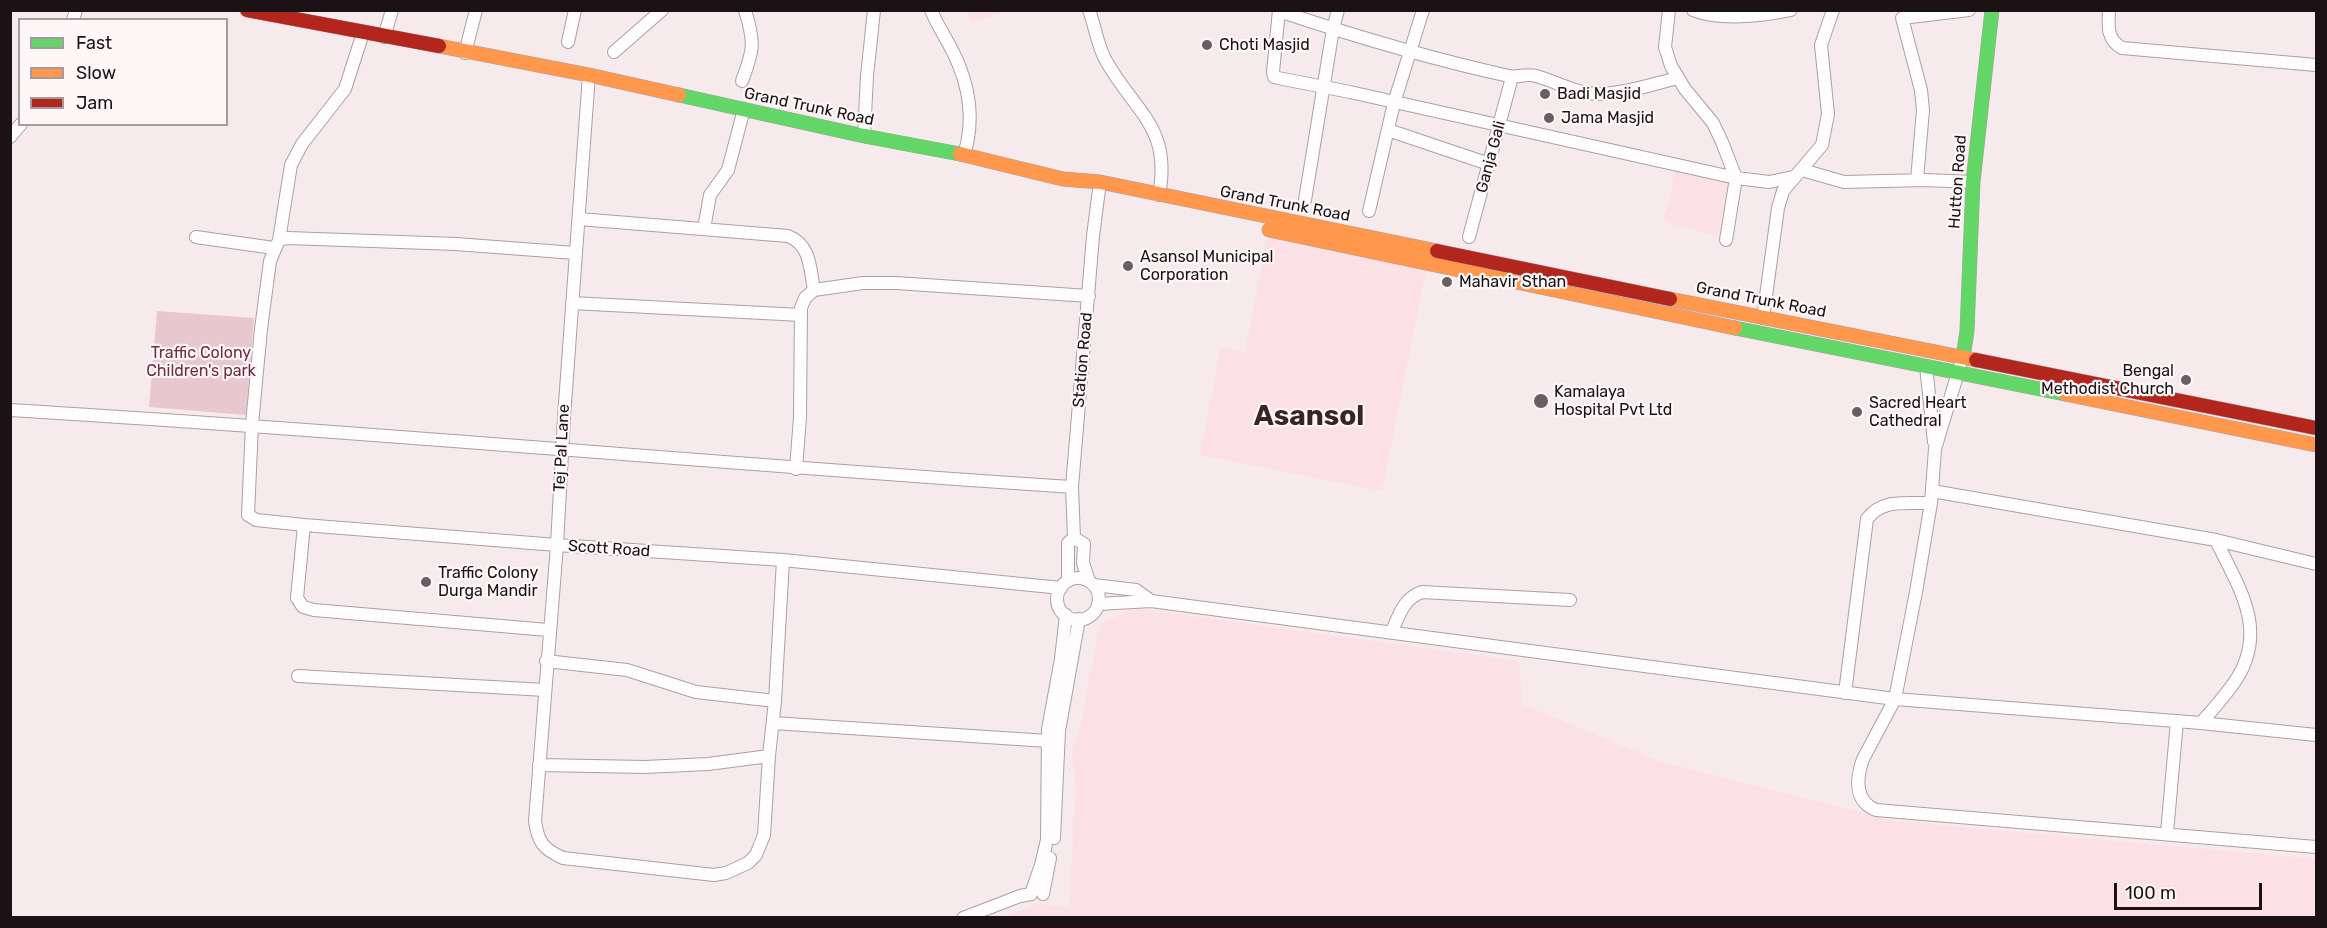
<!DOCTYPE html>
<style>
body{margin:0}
#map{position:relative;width:2327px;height:928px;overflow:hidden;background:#f7eaed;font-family:Rubik,sans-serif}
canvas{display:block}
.frame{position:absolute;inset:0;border:12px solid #1c1215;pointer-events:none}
.legend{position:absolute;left:18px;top:18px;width:210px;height:108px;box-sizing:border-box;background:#fdf7f8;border:2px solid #a39b9d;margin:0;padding:8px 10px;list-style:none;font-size:18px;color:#1c1215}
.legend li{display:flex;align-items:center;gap:12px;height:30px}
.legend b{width:30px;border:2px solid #a39b9d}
.scale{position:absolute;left:2114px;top:883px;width:148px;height:27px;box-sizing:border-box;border:3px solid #1c1215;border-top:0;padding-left:8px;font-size:18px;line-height:21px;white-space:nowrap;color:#1c1215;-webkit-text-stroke:4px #fdf7f8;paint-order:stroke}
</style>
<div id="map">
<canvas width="2327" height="928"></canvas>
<div class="frame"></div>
<ul class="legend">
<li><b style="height:8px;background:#63d668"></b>Fast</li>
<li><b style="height:8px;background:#ff974d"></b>Slow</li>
<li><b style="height:8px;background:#b3261e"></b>Jam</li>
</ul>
<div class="scale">100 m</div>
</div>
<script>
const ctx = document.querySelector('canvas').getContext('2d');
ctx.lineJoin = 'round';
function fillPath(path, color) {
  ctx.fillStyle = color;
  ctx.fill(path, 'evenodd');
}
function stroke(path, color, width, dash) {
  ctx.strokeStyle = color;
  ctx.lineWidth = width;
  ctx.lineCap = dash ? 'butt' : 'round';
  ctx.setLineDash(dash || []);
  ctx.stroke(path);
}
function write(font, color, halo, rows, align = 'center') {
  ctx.font = font + ' Rubik,sans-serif';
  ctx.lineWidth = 4.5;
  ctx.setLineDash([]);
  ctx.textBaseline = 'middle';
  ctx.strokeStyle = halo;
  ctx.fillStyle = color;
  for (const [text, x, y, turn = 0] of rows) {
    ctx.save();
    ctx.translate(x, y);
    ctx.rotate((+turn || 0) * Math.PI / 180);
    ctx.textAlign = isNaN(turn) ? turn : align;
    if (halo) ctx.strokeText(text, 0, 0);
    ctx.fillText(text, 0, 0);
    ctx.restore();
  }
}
fillPath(new Path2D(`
 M967 11H1006L972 23Z
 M1674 169 1731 180 1721 237 1666 222 1663 215 1670 202Z
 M1267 239 1426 270 1382 491 1200 455 1221 347 1245 352Z
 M1132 608 1519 661 1522 704 1659 761 1894 821 2316 859V918H1003L1037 904 1069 906 1076 786 1072 755 1080 728 1100 625Z`), '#fbe0e6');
fillPath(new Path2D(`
 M157 311 254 318 246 415 149 407Z`), '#e8c7cf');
const street = new Path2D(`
 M931 10C937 25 946 38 953 52 969 84 975 120 964 155
 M1089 10C1095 26 1097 44 1105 59 1134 112 1172 126 1159 195
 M1279 10 1273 72 1274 77 1278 78 1350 92 1736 178 1769 182 1793 177
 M1669 10 1665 47 1671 66 1685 89 1713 123 1722 142 1736 178 1726 240
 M1693 10C1720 21 1763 16 1791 10
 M2109 10C2108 27 2107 40 2122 48L2316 65
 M1279 11C1354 36 1431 59 1509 76 1518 78 1526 73 1536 76 1558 82 1578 95 1602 94 1627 93 1653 84 1678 78
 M73 20 76 10
 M384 37 392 10
 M568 42 575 10
 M614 52 662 10
 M465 53 476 10
 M589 75 564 417 557 545 535 821C538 842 543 849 563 858L714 875 726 873 748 863 756 855 764 835 769 756 775 701 783 560
 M742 81C754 49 755 43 745 10
 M1388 130 1489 164
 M864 136 867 76 874 10
 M10 137 21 124
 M1802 170 1844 182 1925 180 1973 182
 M1917 180 1923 110 1921 90 1902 18 1969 10
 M1305 200 1333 29 1338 10
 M1369 211 1394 103 1423 10
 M579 219 788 236C811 245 810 269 814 290
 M704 229 710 195 728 170 744 109
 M196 237 274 248
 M1469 237 1512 77
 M279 240 291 165 302 144 345 89 363 33
 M575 253 456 244 288 238 279 240 270 261 261 329 252 424 248 515 256 520 304 525 557 545 783 560 1061 588
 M572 303 801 315
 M1763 318 1778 208 1783 191 1822 145 1828 114 1821 45 1833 10
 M1926 366 1934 442
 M1960 366 1935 449 1931 503 1916 592 1895 699 1863 759C1856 779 1854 801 1876 810L2316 847
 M10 410C365 431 718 464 1072 487
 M796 469 800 417 801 308 805 298 814 290 863 283H896L1089 296
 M1932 491 2216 540 2316 564
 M304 525 297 598 303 607 314 610 548 630
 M1074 538 1072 487 1093 236 1100 182
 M1057 599a21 21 0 1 1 42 0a21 21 0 1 1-42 0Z
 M1068 581V543L1074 538 1084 544 1083 563 1089 581
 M1094 585 1136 590 1151 601 1098 604
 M1151 601 1895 699 2201 723 2316 735
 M1392 631C1399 615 1404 598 1422 592L1570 600
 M546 661 627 670 696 692 775 701
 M298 676 545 690
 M1845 693 1867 519C1883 498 1906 504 1931 503
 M773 723 1048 741
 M2201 723C2214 708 2229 692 2239 675 2267 626 2237 585 2216 540
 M539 765 645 767 708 764 769 756
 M2167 833 2177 721
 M1054 838 1059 731 1079 619
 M1043 894 1050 858
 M963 918 1020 896 1031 894 1041 865 1047 840 1048 729 1061 659 1066 615`);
const fast = new Path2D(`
 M679 95 864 136 960 154
 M1735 328 2065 394
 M1963 357 1967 331 1973 182 1992 10`);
const slow = new Path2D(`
 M439 46 589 75 679 95
 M960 154 1063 179 1100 182 1437 251
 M1269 230 1735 328
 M1670 299 1976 360
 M2065 394 2316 445`);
const jam = new Path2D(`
 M247 10 439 46
 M1437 251 1670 299
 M1976 360 2316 428`);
stroke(street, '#aba0a3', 14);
stroke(fast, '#aba0a3', 15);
stroke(slow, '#aba0a3', 15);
stroke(jam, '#aba0a3', 15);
stroke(street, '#fefcfc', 12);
stroke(fast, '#63d668', 14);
stroke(slow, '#ff974d', 14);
stroke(jam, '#b3261e', 14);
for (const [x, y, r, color] of [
 [1207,45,6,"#695e61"],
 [1545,94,6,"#695e61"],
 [1549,118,6,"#695e61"],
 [1128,266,6,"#695e61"],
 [1447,282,6,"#695e61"],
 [2186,380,6,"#695e61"],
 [1541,401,8,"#695e61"],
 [1857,412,6,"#695e61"],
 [426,582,6,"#695e61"]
]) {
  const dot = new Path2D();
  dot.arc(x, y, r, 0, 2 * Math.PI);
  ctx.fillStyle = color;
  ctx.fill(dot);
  stroke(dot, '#fdf7f8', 2);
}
write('16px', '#1c1215', '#fdf7f8', [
 ["Choti Masjid",1219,45],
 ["Badi Masjid",1557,94],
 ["Jama Masjid",1561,118],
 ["Asansol Municipal",1140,257],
 ["Corporation",1140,275],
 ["Mahavir Sthan",1459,282],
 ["Bengal",2174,371,"right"],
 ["Methodist Church",2174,389,"right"],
 ["Kamalaya",1554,392],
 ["Hospital Pvt Ltd",1554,410],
 ["Sacred Heart",1869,403],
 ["Cathedral",1869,421],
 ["Traffic Colony",438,573],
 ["Durga Mandir",438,591]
], 'left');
write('16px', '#1c1215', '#fdf7f8', [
 ["Grand Trunk Road",809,107,12],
 ["Ganja Gali",1491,157,-75],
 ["Hutton Road",1958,182,-86],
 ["Grand Trunk Road",1285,204,11],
 ["Grand Trunk Road",1761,300,11],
 ["Station Road",1083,360,-85],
 ["Tej Pal Lane",562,448,-87],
 ["Scott Road",609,549,4]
]);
write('16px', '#6f2d43', '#fdf7f8', [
 ["Traffic Colony",201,353],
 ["Children's park",201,371]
]);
write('bold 28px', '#392329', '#fdf7f8', [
 ["Asansol",1309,417]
]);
</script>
